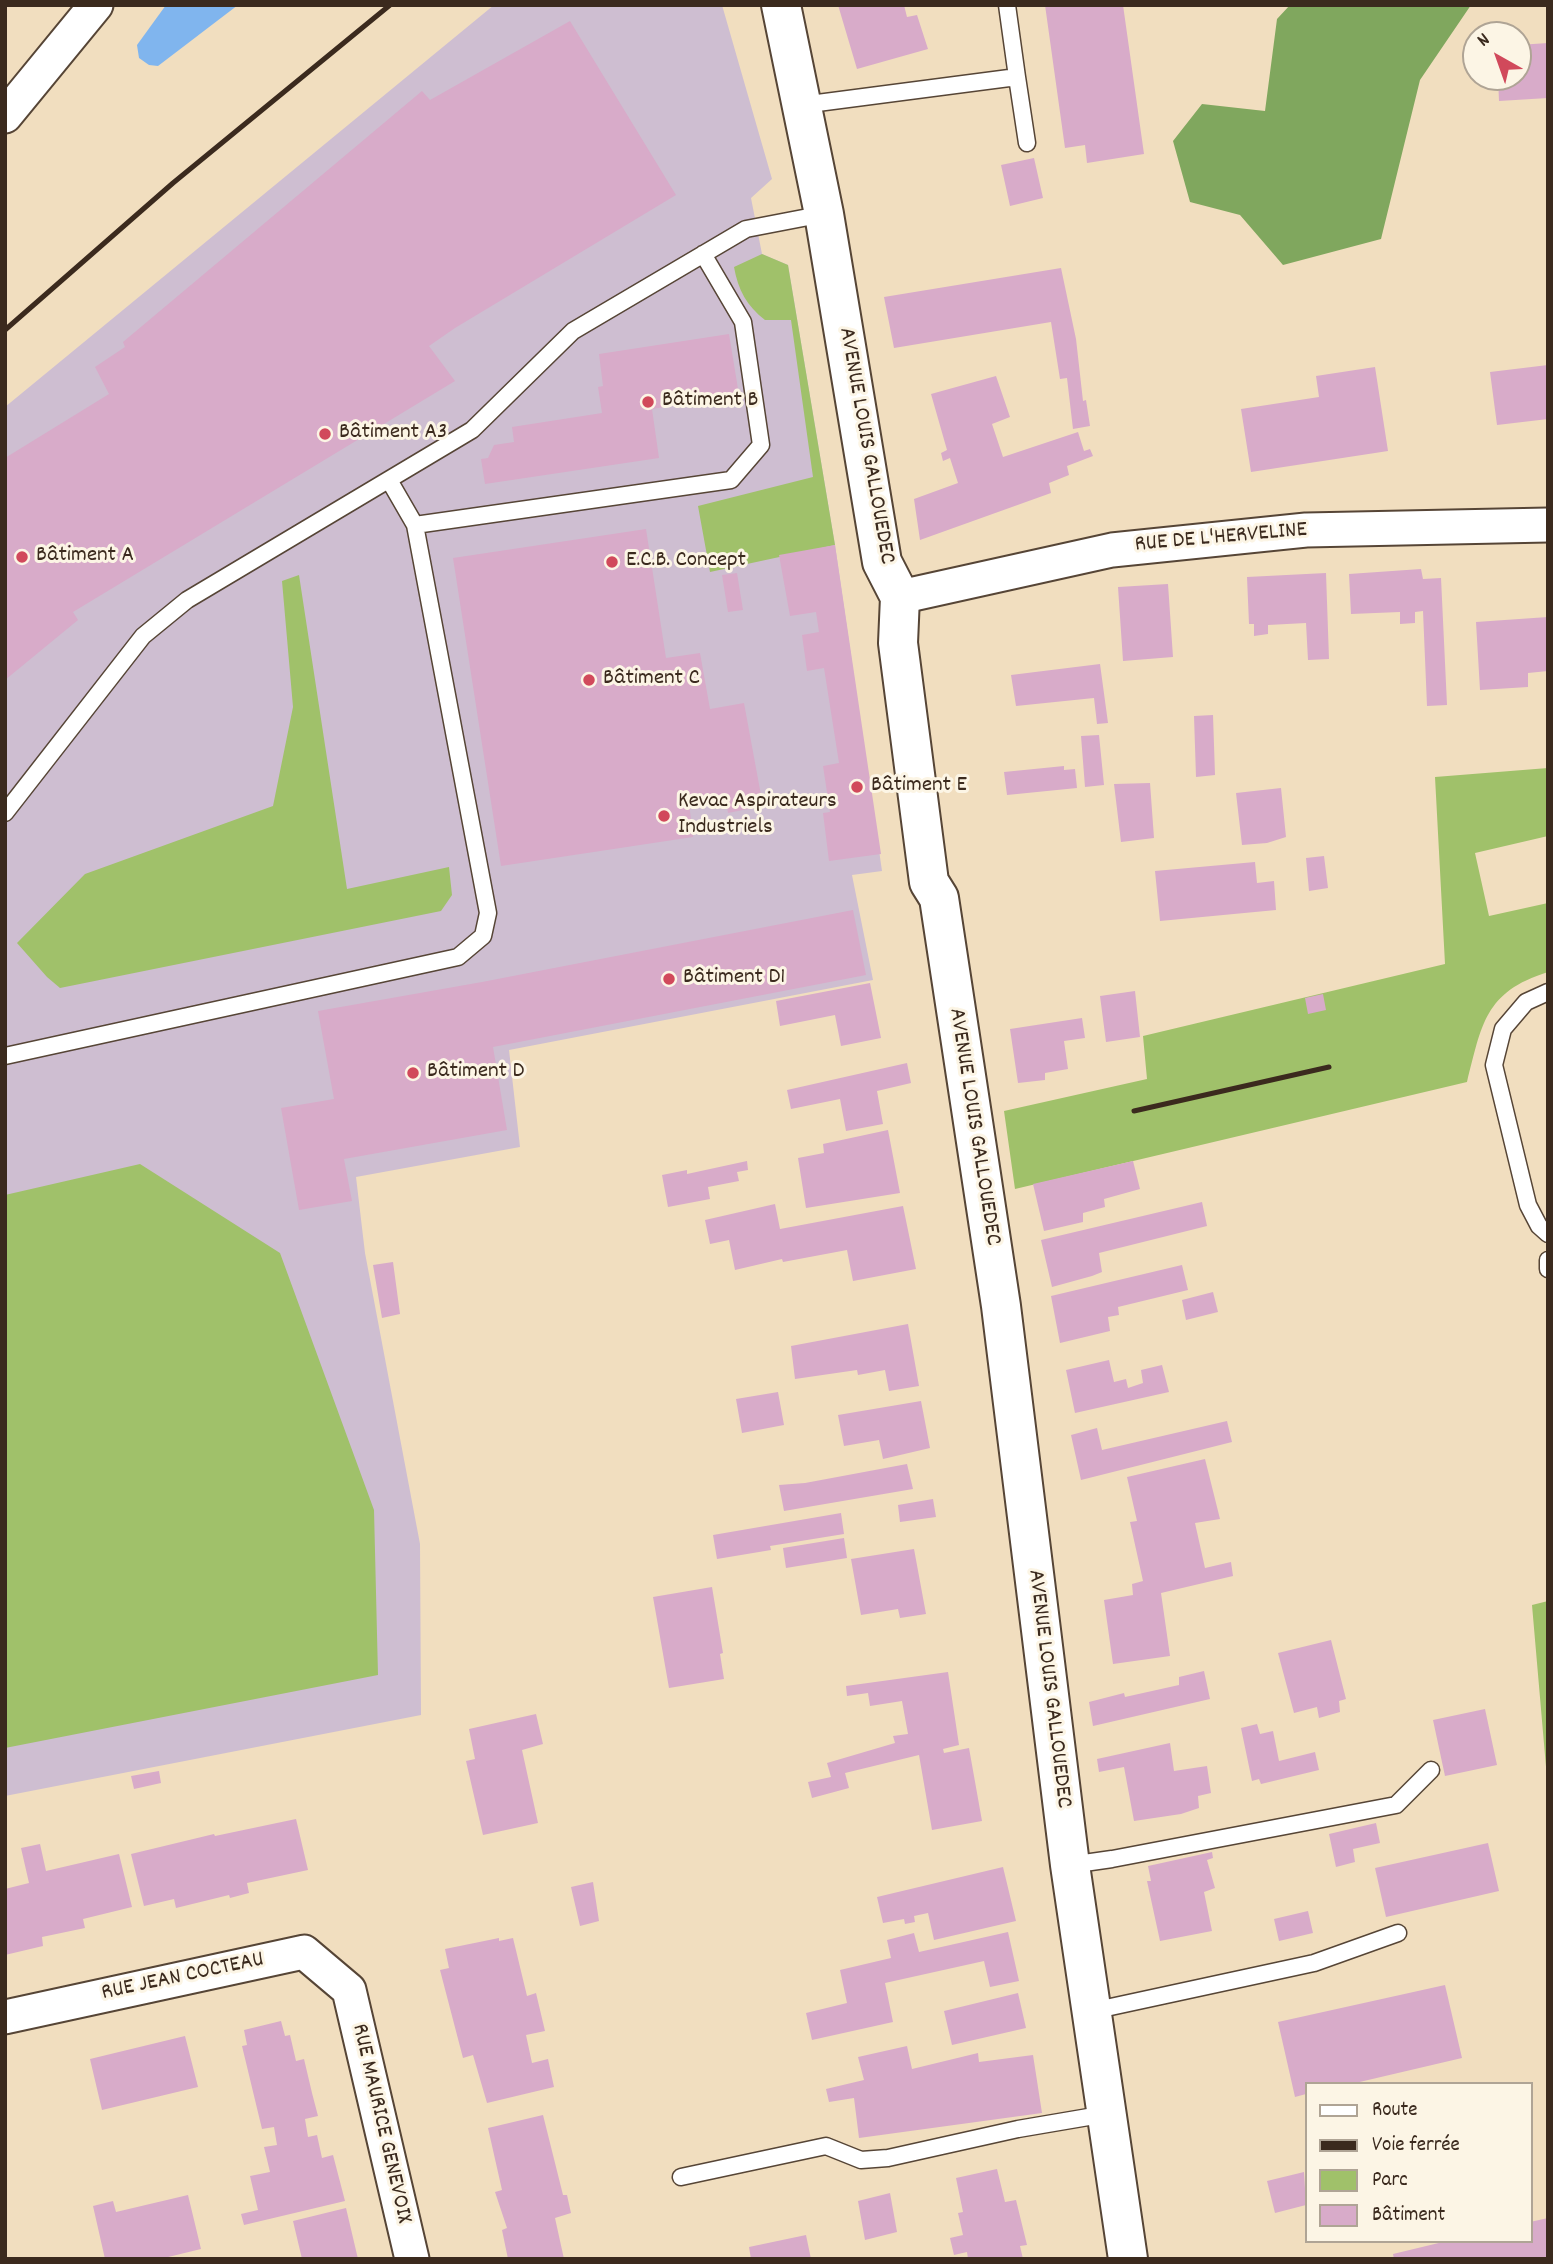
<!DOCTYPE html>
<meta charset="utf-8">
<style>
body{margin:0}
#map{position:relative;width:1553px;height:2264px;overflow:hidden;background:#f1debf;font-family:Dekko,sans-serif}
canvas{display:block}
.frame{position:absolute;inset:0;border:7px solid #3b2a1e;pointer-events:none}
.legend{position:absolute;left:1305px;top:2082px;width:228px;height:161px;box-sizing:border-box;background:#fcf5e5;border:2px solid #afa495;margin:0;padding:9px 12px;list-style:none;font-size:21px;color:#3b2a1e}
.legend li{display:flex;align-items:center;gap:14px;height:35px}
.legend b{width:35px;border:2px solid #afa495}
.north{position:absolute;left:1462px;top:21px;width:70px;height:70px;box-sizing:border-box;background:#fcf5e5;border:2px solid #afa495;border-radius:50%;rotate:320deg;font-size:19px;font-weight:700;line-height:28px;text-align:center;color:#3b2a1e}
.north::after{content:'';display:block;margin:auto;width:24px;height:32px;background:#d1495b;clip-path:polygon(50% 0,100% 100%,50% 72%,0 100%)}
</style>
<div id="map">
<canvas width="1553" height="2264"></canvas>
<div class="frame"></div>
<ul class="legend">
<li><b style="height:9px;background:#fff"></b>Route</li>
<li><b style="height:9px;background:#3b2a1e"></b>Voie ferrée</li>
<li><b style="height:19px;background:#a0c16a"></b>Parc</li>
<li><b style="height:19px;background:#d8abc9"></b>Bâtiment</li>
</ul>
<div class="north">N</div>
</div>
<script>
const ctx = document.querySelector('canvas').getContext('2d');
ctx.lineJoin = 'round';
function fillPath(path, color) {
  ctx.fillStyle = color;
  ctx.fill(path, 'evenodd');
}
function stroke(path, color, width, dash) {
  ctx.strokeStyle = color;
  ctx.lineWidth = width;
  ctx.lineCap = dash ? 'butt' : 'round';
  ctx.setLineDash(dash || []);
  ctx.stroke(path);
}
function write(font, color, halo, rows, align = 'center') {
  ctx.font = font + ' Dekko,sans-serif';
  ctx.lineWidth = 6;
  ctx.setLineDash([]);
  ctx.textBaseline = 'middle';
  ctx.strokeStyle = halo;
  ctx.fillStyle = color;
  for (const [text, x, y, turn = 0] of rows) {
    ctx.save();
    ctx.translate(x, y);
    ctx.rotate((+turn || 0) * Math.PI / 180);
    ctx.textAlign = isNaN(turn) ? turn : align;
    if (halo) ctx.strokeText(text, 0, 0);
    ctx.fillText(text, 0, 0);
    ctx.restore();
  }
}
fillPath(new Path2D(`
 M494 5H722L772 179 751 198 762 254 788 265 835 545 882 871 852 875 873 980 509 1050 520 1147 356 1177 365 1253 420 1544 421 1715 5 1796V407Z`), '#cebed1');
fillPath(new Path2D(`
 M762 254 788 265 835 545 710 572 698 506 813 477 791 320H765C747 306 738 290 734 267Z
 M299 575 347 889 449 867 452 895 441 911 60 988 47 977 17 943 85 874 273 806 293 707 282 581Z
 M1548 768V836L1475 853 1489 916 1548 903V972C1484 992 1482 1025 1467 1082L1015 1189 1004 1111 1147 1079 1143 1036 1445 964 1435 777Z
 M140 1164 280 1253 374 1510 378 1675 5 1748V1195Z
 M1548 1601V1790L1532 1605Z`), '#a0c16a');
fillPath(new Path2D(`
 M1290 5H1471L1420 80 1381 239 1283 265 1240 215 1190 202 1173 141 1202 104 1265 111 1277 19Z`), '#80a75e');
fillPath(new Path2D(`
 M166 5H238L158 66 149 65 139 58 137 45Z`), '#80b5ee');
fillPath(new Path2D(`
 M838 5H904L907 17 917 15 928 49 857 69Z
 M1045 5H1123L1144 154 1087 163 1085 145 1065 148Z
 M570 21 676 195 455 328 429 346 455 381 73 612 78 620 5 680V458L109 394 95 367 125 347 123 342 422 91 430 100Z
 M1548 43V98L1499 101 1498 77H1518V45Z
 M1034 158 1043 198 1010 206 1001 165Z
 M1061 268 1076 339 1083 401 1086 400 1090 426 1073 429 1067 378 1060 379 1051 322 894 348 884 297Z
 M729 334 739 395 652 409 659 458 485 484 481 459 488 458 494 445 514 442 512 427 602 413 598 387 603 386 599 354Z
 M1548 365V419L1497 425 1490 372Z
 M1375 367 1388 451 1251 472 1241 409 1319 397 1316 376Z
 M996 376 1010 417 992 424 1003 457 1078 432 1084 451 1090 449 1093 456 1067 466 1069 475 1049 483 1051 493 920 540 914 499 958 483 950 458 943 461 941 453 947 450 931 394Z
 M646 529 666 658 700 653 710 709 744 703 763 806 728 813 725 796 689 803 693 837 501 866 453 558Z
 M835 545 881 854 829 861 823 813 830 812 823 766 839 763 824 668 807 671 802 635 819 632 816 612 790 616 779 555Z
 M1421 569 1423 579 1441 578 1447 705 1427 706 1423 611 1415 612V623L1400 624V612L1351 614 1349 574Z
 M737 573 743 610 728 612 722 575Z
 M1326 573 1329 659 1308 660 1306 623 1268 625V634L1254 636V624H1249L1247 577Z
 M1168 584 1173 657 1123 661 1118 587Z
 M1548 617V671L1528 673V687L1480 690 1476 622Z
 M1100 664 1108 723 1097 724 1094 698 1016 706 1011 675Z
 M1213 715 1215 775 1196 777 1194 716Z
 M1099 735 1104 785 1085 787 1081 736Z
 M1064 766V770L1075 769 1077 788 1007 795 1004 772Z
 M1150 783 1154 838 1121 842 1114 784Z
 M1281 788 1286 837 1267 843 1242 845 1236 793Z
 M1324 856 1328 888 1309 891 1306 858Z
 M1255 862 1257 883 1274 881 1276 910 1160 921 1155 871Z
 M853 910 866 975 493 1047 507 1130 344 1159 352 1201 299 1210 281 1108 334 1099 318 1011 482 982Z
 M870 983 881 1038 841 1046 835 1015 780 1026 776 1001Z
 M1135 991 1140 1037 1106 1042 1100 996Z
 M1323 994 1326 1010 1308 1014 1305 998Z
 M1082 1018 1085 1038 1064 1041 1068 1069 1045 1073V1080L1018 1083 1010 1029Z
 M907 1063 911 1083 877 1091 883 1124 846 1131 840 1099 791 1109 787 1090Z
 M888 1130 900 1193 806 1208 798 1158 824 1153 823 1144Z
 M747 1161 748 1170 737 1172 739 1181 708 1187 710 1199 668 1207 662 1175 687 1170V1174Z
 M1133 1161 1140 1189 1104 1199 1105 1207 1083 1213V1222L1044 1231 1033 1184Z
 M1202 1202 1207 1226 1099 1253 1102 1272 1092 1276 1052 1287 1041 1240Z
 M775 1204 780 1229 903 1206 916 1269 853 1281 847 1250 783 1262 782 1259 735 1270 729 1240 710 1244 705 1220Z
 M393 1262 400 1314 382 1318 373 1265Z
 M1182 1265 1188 1290 1118 1307 1119 1315 1108 1317 1110 1331 1060 1343 1051 1296Z
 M1213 1292 1218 1312 1186 1320 1182 1300Z
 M908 1324 919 1386 889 1391 885 1370 858 1375 857 1370 795 1379 791 1346Z
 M1109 1360 1114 1382 1126 1379 1128 1388 1143 1383 1141 1370 1162 1365 1169 1392 1075 1413 1066 1370Z
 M778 1392 784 1425 742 1433 736 1399Z
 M921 1401 930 1448 883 1459 879 1440 844 1446 838 1415Z
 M1227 1421 1232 1442 1081 1480 1071 1435 1097 1428 1102 1450Z
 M1205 1459 1220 1519 1195 1523 1205 1568 1231 1562 1233 1576 1161 1593 1170 1656 1113 1664 1104 1600 1133 1595 1132 1584 1143 1581 1130 1522 1137 1521 1127 1477Z
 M907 1464 913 1489 784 1511 779 1485 805 1483Z
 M933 1499 936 1517 900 1522 898 1505Z
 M841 1513 844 1534 770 1546 771 1550 717 1559 713 1535Z
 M844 1538 847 1558 786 1568 783 1548Z
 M914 1549 926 1614 900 1618 898 1609 861 1615 851 1559Z
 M712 1587 723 1653 720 1654 724 1679 669 1688 653 1597Z
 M1331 1640 1346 1699 1339 1701 1340 1712 1319 1718 1317 1707 1294 1713 1278 1653Z
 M1204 1671 1210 1699 1093 1726 1089 1702 1124 1693 1125 1697 1179 1685V1677Z
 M948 1672 959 1745 943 1749 944 1753 969 1748 982 1821 932 1830 919 1755 845 1773 849 1788 812 1798 808 1782 831 1777 827 1763 895 1743 893 1736 908 1734 902 1701 870 1706 868 1693 847 1696 846 1686Z
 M1485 1709 1497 1765 1445 1776 1433 1720Z
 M536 1714 543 1744 522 1750 538 1823 483 1835 466 1761 475 1759 469 1729Z
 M1257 1724 1260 1734 1273 1731 1279 1761 1315 1752 1319 1770 1261 1784 1259 1779 1252 1781 1241 1728Z
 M1170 1743 1174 1771 1207 1766 1211 1793 1198 1796 1199 1808 1181 1814 1134 1821 1124 1767 1099 1772 1097 1759Z
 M159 1771 161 1783 134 1789 131 1776Z
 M296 1819 308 1870 247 1883 249 1893 230 1898 229 1895 176 1908 174 1899 144 1906 131 1854 214 1834 215 1836Z
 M1376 1823 1380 1843 1353 1849 1355 1862 1336 1867 1329 1834Z
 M1488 1843 1499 1891 1386 1917 1375 1868Z
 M40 1844 46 1871 119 1854 132 1907 83 1919 85 1928 42 1937 43 1946 5 1955V1889L29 1883 21 1848Z
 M1212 1852 1213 1858 1207 1860 1215 1888 1204 1892 1212 1931 1160 1941 1147 1881H1151L1148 1866Z
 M1003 1867 1016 1921 934 1940 928 1913 914 1916 915 1922 905 1924 904 1919 883 1923 877 1897Z
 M593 1882 599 1921 580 1926 571 1887Z
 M1308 1911 1313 1933 1279 1941 1274 1919Z
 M1008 1932 1019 1981 990 1987 984 1961 885 1983 893 2022 812 2040 806 2013 847 2003 840 1970 891 1958 887 1940 914 1933 919 1952Z
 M499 1938V1941L513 1938 527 1996 536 1993 545 2031 526 2035 532 2063 548 2059 554 2087 487 2103 473 2055 463 2058 440 1970 449 1968 445 1949Z
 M1445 1985 1462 2058 1351 2084H1306V2094L1295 2097 1278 2022Z
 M1018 1993 1026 2028 952 2045 944 2011Z
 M281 2021 285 2036 290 2035 296 2061 304 2059 312 2093 318 2116 305 2119 308 2137 317 2135 322 2158 333 2155 345 2201 244 2225 241 2214 258 2210 250 2176 270 2172 264 2147 277 2145 274 2127 262 2129 242 2046 247 2045 244 2030Z
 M185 2036 198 2087 102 2110 90 2059Z
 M907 2046 912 2069 978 2053 979 2062 1033 2055 1042 2113 859 2138 854 2098 829 2102 826 2089 864 2080 858 2057Z
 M543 2115 563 2195H567L571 2213 555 2218 564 2259H508L502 2230 507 2228 495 2192 502 2190 488 2128Z
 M997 2169 1005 2202 1016 2200 1027 2245 1020 2246 1023 2259H968L967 2252 954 2255 950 2238 963 2235 958 2213 963 2212 956 2178Z
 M1304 2172 1306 2205 1275 2213 1267 2181Z
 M890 2193 897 2232 865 2240 858 2201Z
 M188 2195 201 2249 160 2259H105L93 2206 113 2201 116 2212Z
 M346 2208 358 2259H302L293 2221Z
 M1548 2218V2259H1394L1393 2254 1447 2241H1530V2222Z
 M806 2235 811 2259H751L749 2247Z`), '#d8abc9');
const service = new Path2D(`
 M1017 77 1027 143
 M802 105 1017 77 1007 5
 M415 525 731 480 761 445 743 322 703 254
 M5 813 143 636 187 600 472 430 573 331 746 229 824 214
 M1548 992 1526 1002 1503 1029 1494 1065 1528 1205 1539 1226 1548 1234
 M5 1056 458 957 483 936 488 913 415 525 389 480
 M1548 1260V1269
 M1070 1865 1112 1859 1396 1805 1431 1770
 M1092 2011 1314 1963 1398 1933
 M681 2177 826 2146 861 2160 888 2158 1018 2129 1106 2114`);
const minor = new Path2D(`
 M5 116 96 5
 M900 597 1112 550 1306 530 1548 525
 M5 2017 304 1952 349 1990 412 2259`);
const secondary = new Path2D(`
 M781 5 824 214 882 562 900 597 898 643 929 882 939 898 1001 1306 1070 1865 1128 2259`);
stroke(service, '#564536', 19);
stroke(minor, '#564536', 37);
stroke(secondary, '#564536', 42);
stroke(service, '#fff', 16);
stroke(minor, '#fff', 33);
stroke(secondary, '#fff', 38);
stroke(new Path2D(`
 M5 330 173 183 390 5
 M1134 1111 1329 1067`), '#3b2a1e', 5);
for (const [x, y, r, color] of [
 [648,402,7,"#d1495b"],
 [325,434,7,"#d1495b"],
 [22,557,7,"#d1495b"],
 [612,562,7,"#d1495b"],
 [589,680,7,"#d1495b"],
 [857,787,7,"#d1495b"],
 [664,816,7,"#d1495b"],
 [669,979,7,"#d1495b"],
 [413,1073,7,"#d1495b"]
]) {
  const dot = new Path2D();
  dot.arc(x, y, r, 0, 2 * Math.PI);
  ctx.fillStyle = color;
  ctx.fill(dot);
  stroke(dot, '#fcf5e5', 2.5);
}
write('23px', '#3b2a1e', '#fcf5e5', [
 ["Bâtiment B",662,402],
 ["Bâtiment A3",339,434],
 ["Bâtiment A",36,557],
 ["E.C.B. Concept",626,562],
 ["Bâtiment C",603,680],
 ["Bâtiment E",871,787],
 ["Kevac Aspirateurs",678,803],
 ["Industriels",678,829],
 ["Bâtiment D1",683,979],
 ["Bâtiment D",427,1073]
], 'left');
write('23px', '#3b2a1e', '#fcf5e5', [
 ["AVENUE LOUIS GALLOUEDEC",865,446,80],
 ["RUE DE L'HERVELINE",1221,539,-5],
 ["AVENUE LOUIS GALLOUEDEC",973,1127,81],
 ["AVENUE LOUIS GALLOUEDEC",1048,1689,83],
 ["RUE JEAN COCTEAU",183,1978,-12],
 ["RUE MAURICE GENEVOIX",380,2124,77]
]);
</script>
